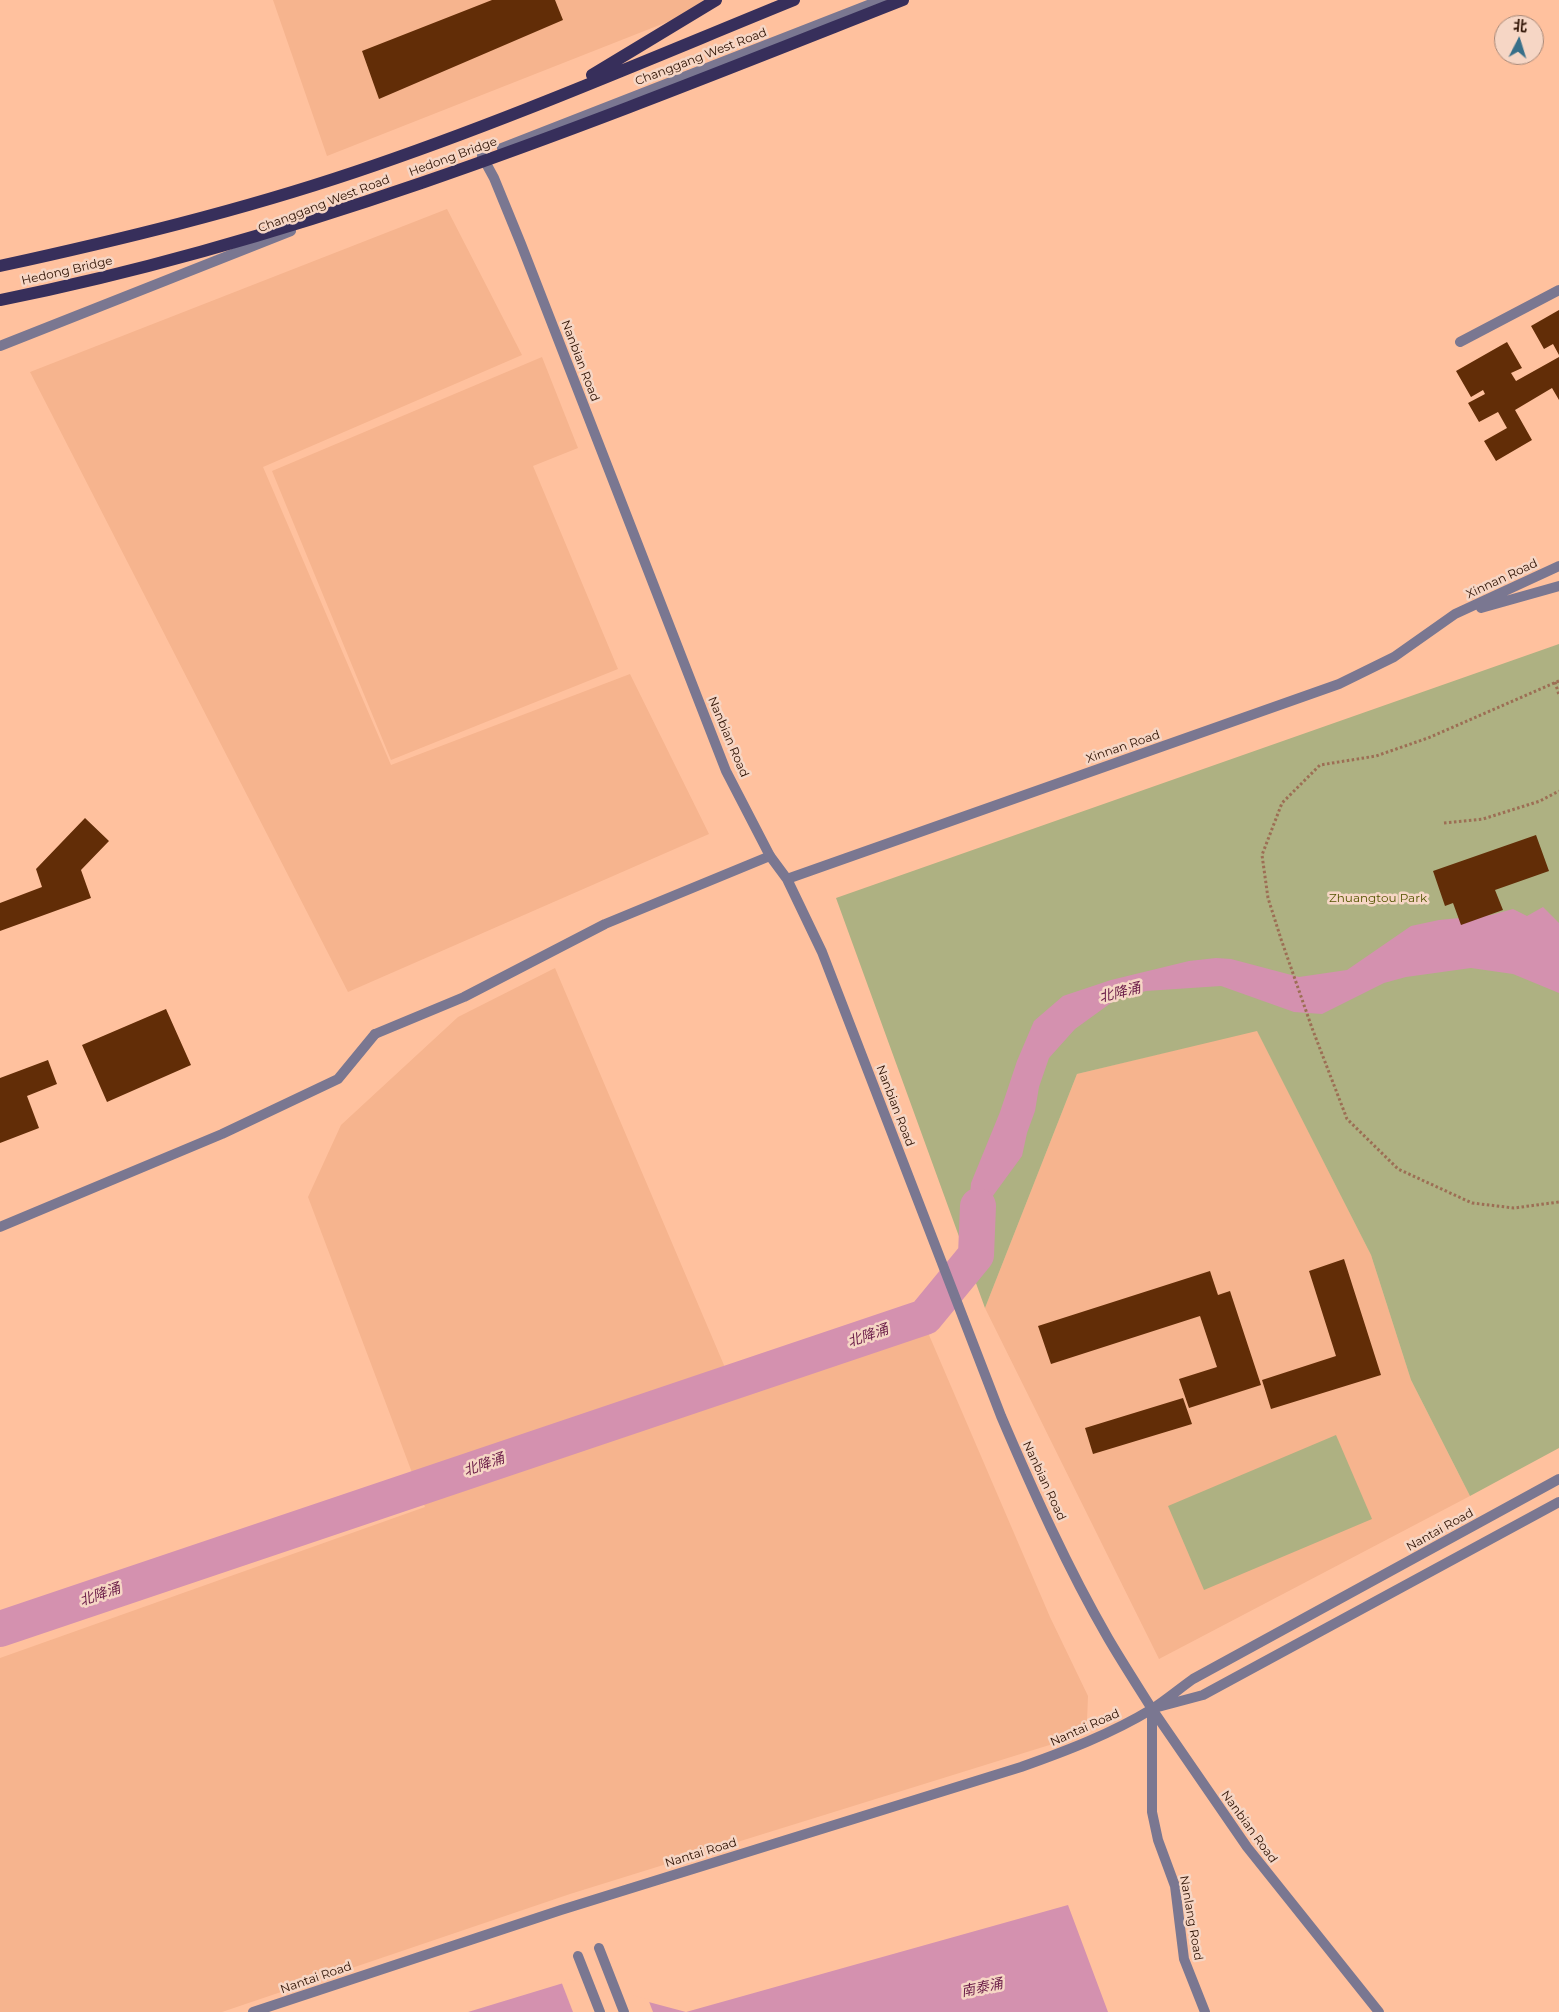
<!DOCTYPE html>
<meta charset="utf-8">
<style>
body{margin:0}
#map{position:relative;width:1559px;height:2012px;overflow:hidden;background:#ffc19e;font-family:Montserrat,"Noto Sans SC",sans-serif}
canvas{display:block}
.north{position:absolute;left:1494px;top:15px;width:50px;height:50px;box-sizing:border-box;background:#f6d6c5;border:1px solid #a68777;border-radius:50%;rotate:5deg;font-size:14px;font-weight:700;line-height:20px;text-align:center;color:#2d1102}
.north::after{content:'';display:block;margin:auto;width:18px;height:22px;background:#376f89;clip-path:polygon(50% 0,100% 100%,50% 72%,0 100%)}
</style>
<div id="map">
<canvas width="1559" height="2012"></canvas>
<div class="north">北</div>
</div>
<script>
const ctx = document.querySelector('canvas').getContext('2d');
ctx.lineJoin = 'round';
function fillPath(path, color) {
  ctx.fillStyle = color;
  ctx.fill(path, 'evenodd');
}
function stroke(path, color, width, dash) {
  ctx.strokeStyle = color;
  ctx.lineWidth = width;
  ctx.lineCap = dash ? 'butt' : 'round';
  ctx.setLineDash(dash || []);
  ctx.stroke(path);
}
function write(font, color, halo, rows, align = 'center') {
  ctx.font = font + ' Montserrat,"Noto Sans SC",sans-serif';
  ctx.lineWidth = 5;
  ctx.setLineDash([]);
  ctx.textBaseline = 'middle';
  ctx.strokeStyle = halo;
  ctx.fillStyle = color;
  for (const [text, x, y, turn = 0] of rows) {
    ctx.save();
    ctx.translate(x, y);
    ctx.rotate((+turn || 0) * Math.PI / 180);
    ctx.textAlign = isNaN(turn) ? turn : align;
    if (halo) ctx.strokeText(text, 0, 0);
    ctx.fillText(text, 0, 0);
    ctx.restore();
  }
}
fillPath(new Path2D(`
 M273 0H723L327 156Z
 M447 209 522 355 263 467 391 765 630 674 709 834 348 992 30 372Z
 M542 357 578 448 533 466 618 669 391 760 272 471Z
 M555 968 735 1391 900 1338 926 1328 1050 1617 1088 1696 1087 1721 1072 1738 570 1894 222 2012H0V1658L425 1507 308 1197 341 1125 458 1017Z
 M1257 1030 1371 1255 1411 1380 1470 1496 1159 1659 985 1308 1077 1074Z`), '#f6b48e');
fillPath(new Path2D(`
 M1559 644V1448L1470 1496 1411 1380 1371 1255 1257 1031 1077 1074 985 1308 836 898Z
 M1336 1435 1372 1519 1204 1590 1168 1506Z`), '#aeb182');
fillPath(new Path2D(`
 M1543 907 1559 923V993L1513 974 1471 968 1406 977 1384 983 1322 1014 1294 1012 1221 986 1146 991 1115 1000 1075 1029 1049 1058 1039 1087 1035 1111 1027 1133 1022 1156 984 1208 976 1255 972 1250 968 1218 971 1183 1000 1112 1017 1061 1034 1021 1063 996 1111 980 1189 961 1216 958 1231 959 1299 977 1347 970 1411 926 1439 920 1491 915 1513 909 1527 916Z
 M1068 1905 1108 2012H468L570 1981 686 2012Z`), '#d491af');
fillPath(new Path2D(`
 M569 1979 648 1999 653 2012H573L561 1981Z`), '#ffc19e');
stroke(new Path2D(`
 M0 1629 925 1317 976 1255 978 1206`), '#d491af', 36);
fillPath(new Path2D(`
 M492 0H555L563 20 379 99 362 51Z
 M1559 310V355L1553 344 1544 349 1531 326Z
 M1507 342 1522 368 1511 373 1516 381 1559 357V400L1552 388 1515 410 1532 440 1496 461 1484 441 1507 428 1498 412 1479 422 1468 403 1485 394 1483 390 1471 397 1456 371Z
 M85 818 109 841 81 870 91 898 0 931V903L42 887 36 869Z
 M1536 835 1549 871 1495 890 1503 910 1461 925 1453 903 1445 906 1433 871Z
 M166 1009 191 1065 107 1102 82 1045Z
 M48 1060 57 1084 27 1096 39 1128 0 1143V1078Z
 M1344 1259 1381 1375 1271 1409 1262 1380 1336 1356 1309 1271Z
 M1210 1271 1218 1295 1230 1291 1261 1385 1189 1408 1179 1379 1217 1367 1200 1316 1051 1364 1038 1326Z
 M1183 1398 1192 1424 1093 1454 1085 1428Z`), '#622d07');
stroke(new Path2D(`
 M1559 681 1428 738 1376 756 1320 765 1282 803 1262 855 1268 898 1281 939 1312 1028 1347 1119 1398 1169 1472 1203 1514 1208 1559 1202
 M1555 682 1559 695
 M1444 823 1483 819 1540 801 1559 791`), '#9c6e54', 3, [2.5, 2.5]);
stroke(new Path2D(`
 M1460 342 1559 290
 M375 1034 464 997 605 924 770 856`), '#7a7791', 10);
stroke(new Path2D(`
 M502 148 881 0
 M0 346 291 231
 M0 1227 222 1134 338 1079 375 1034
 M1152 1709 1247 1847 1379 2012`), '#7a7791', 10);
stroke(new Path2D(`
 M482 156 494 178 521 244 726 771 770 856 787 879 822 952 1001 1416C1033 1491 1067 1567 1108 1638 1122 1662 1137 1685 1152 1709
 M1481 608 1559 586
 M787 879 1339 684 1394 657 1455 614 1559 566
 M1158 1707 1203 1695 1559 1502
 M1152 1709V1812L1158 1840 1175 1886 1184 1959 1205 2012
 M599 1948 624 2012
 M578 1956 600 2012
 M253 2012 561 1910 1021 1767C1066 1751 1111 1734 1152 1709 1166 1700 1179 1689 1193 1679L1559 1479`), '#7a7791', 10);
stroke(new Path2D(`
 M592 75 716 0
 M0 266C119 240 239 211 355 172 504 122 649 59 794 0`), '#372f5b', 12);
stroke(new Path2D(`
 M0 300C312 238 608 116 903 0`), '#372f5b', 12);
write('12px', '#2d1102', '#f6d6c5', [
 ["Changgang West Road",701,57,-21],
 ["Hedong Bridge",453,157,-20],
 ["Changgang West Road",324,204,-21],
 ["Hedong Bridge",67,271,-13],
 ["Nanbian Road",580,361,69],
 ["Xinnan Road",1502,579,-25],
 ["Nanbian Road",728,737,67],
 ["Xinnan Road",1123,747,-19],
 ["Nanbian Road",895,1106,69],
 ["Nanbian Road",1044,1481,65],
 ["Nantai Road",1440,1530,-29],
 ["Nantai Road",1085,1728,-24],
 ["Nanbian Road",1249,1827,54],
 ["Nantai Road",701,1853,-17],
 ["Nanlang Road",1191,1918,80],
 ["Nantai Road",316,1978,-19]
]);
write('12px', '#535400', '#f6d6c5', [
 ["Zhuangtou Park",1378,898]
]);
write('italic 14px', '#6b1d48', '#f6d6c5', [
 ["北降涌",1120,993,-14],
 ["北降涌",868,1336,-19],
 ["北降涌",484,1465,-19],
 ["北降涌",100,1595,-19],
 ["南泰涌",982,1988,-12]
]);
</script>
